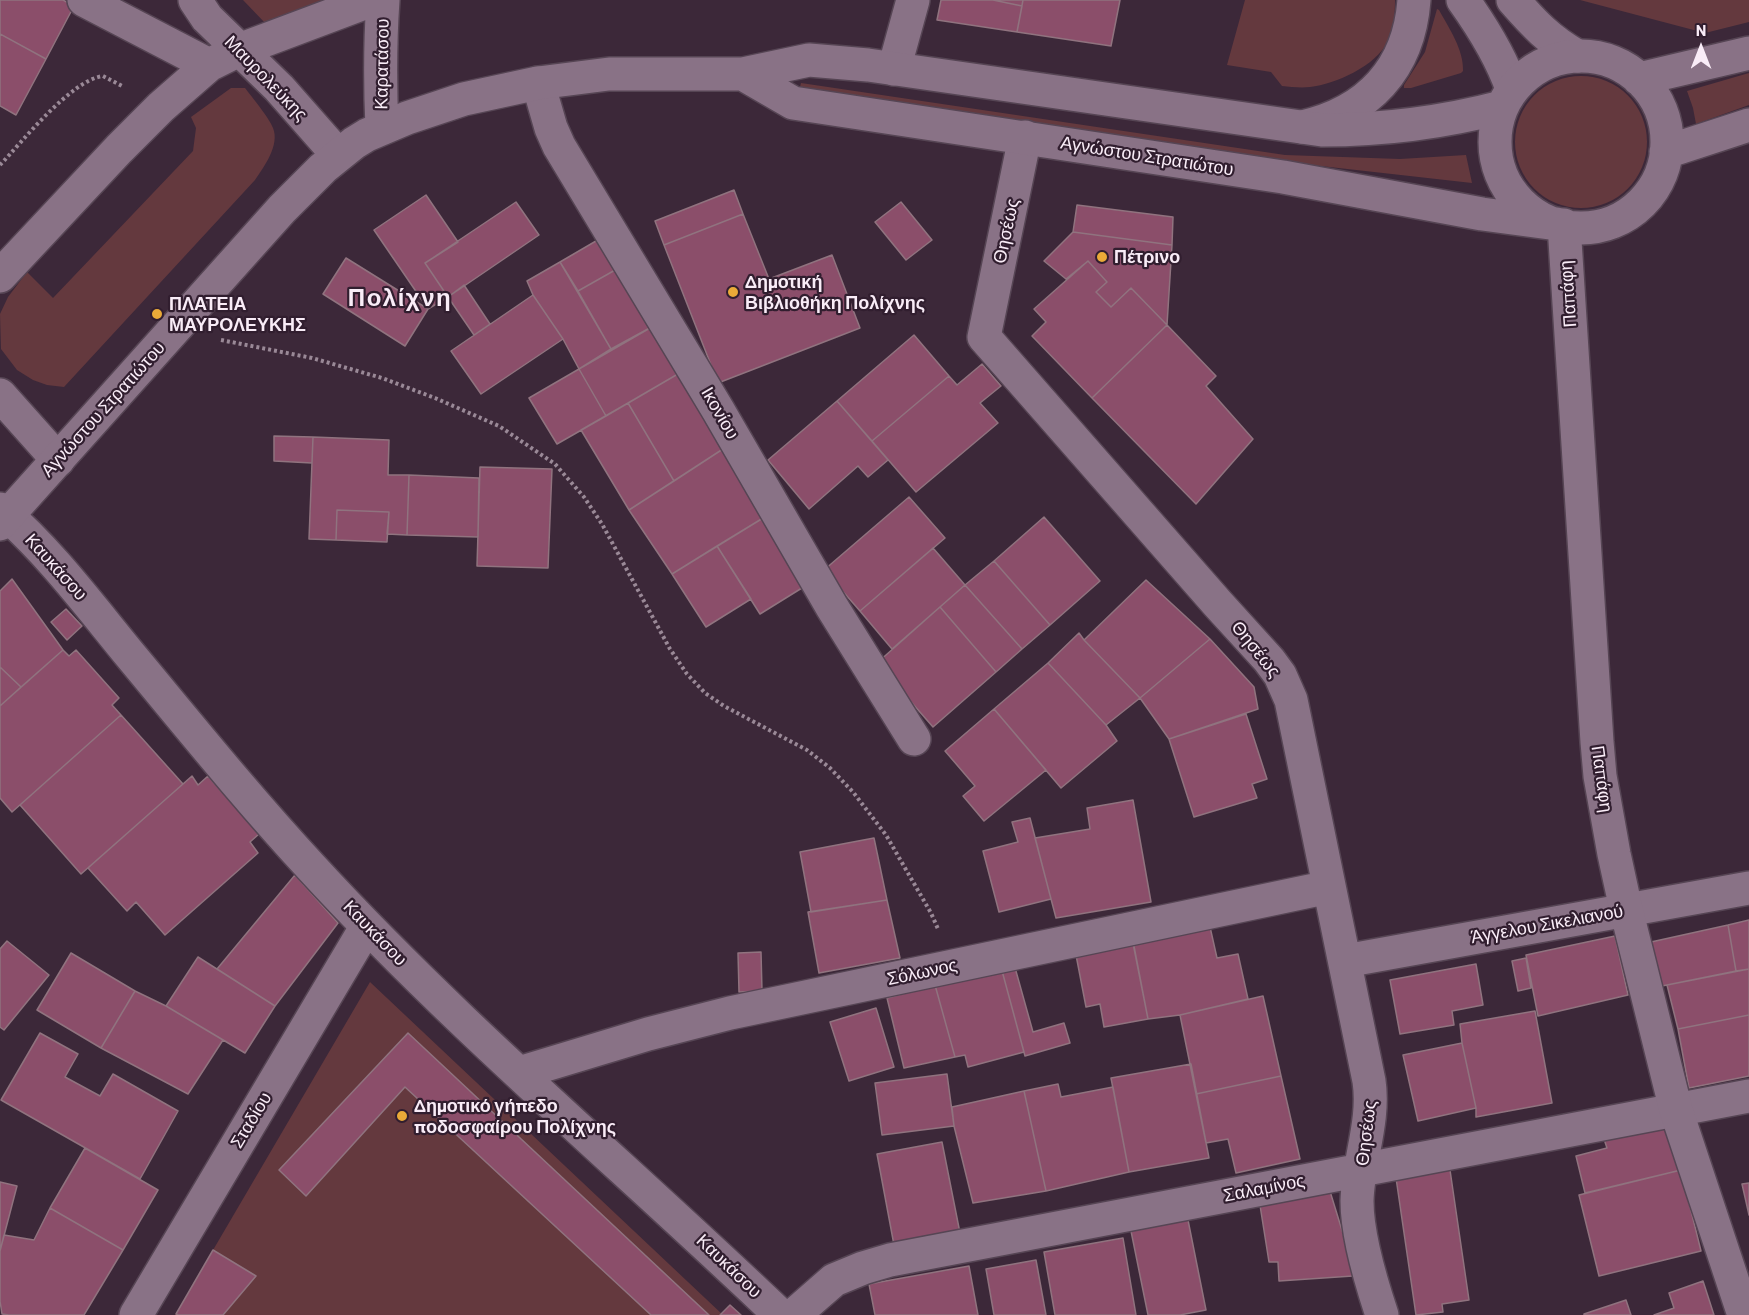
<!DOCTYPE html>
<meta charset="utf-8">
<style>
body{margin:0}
#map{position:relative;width:1749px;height:1315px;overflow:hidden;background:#3c2839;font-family:Barlow,sans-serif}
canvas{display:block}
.north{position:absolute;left:1671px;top:18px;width:60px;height:60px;-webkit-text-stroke:4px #311e2f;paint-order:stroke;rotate:0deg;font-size:16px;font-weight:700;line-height:24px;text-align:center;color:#f9ecf7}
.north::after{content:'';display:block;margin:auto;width:21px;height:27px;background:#f9ecf7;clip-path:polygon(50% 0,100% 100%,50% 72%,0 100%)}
</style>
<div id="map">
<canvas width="1749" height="1315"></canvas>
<div class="north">N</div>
</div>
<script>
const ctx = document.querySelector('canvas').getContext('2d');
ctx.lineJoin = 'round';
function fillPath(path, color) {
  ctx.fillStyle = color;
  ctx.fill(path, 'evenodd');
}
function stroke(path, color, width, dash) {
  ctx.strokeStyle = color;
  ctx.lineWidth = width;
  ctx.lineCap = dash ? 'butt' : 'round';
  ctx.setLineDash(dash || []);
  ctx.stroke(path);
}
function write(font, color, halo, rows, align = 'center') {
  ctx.font = font + ' Barlow,sans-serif';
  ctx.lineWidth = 4.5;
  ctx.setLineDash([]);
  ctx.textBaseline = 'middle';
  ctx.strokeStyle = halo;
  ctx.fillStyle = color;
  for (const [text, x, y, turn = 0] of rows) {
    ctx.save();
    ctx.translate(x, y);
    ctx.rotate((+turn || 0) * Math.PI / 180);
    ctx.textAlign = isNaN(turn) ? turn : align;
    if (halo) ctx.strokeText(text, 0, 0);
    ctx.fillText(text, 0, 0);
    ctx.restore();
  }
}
fillPath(new Path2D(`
 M243 0H329L266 24Z
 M1245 0H1395C1395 14 1394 28 1388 41 1376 66 1336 84 1310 87 1301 88 1291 87 1282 86L1271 72 1227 65Z
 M1580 0H1749V22L1705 33Z
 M1437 9 1439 10C1449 28 1464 50 1463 71L1461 73 1411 88H1404V85L1425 52Z
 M1749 73V105L1696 124 1693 108 1687 91Z
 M1515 142a66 66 0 1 1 132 0a66 66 0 1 1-132 0Z
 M801 83 1285 155 1400 159 1466 155 1472 183 1285 162 799 91Z
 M231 88H245C252 97 270 119 273 128 280 145 264 167 255 180L64 387 47 385 33 380 17 370 1 349 0 314 8 297 27 272 53 298 193 151 196 128 191 117Z
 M370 982 723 1315H175Z`), '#64393e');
const building = new Path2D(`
 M0 0H63L74 6 46 59 0 34Z
 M941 0H993L1022 6 1017 32 937 20Z
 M993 0H1023L1022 6Z
 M1023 0H1120L1111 46 1017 32Z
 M0 34 46 59 16 115 0 106Z
 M734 190 743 214 664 245 655 221Z
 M426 195 458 242 425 263 448 297 428 309 374 230Z
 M516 202 539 235 448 297 425 263Z
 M901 202 932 240 906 260 875 222Z
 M1077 205 1173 217 1172 245 1073 232Z
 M743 214 769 279 832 255 860 328 718 383 664 245Z
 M1073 232 1172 245 1167 325 1131 288 1111 307 1096 292 1107 282 1088 261 1066 279 1044 261Z
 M608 234 624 265 578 291 560 262Z
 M346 258 428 309 405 346 323 294Z
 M1088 261 1107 282 1096 292 1111 307 1131 288 1167 325 1092 398 1032 336 1046 322 1034 309Z
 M560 262 611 349 579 369 563 339 533 295 527 281Z
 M624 265 657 324 611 349 578 291Z
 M464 285 490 324 474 335 448 297Z
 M533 295 563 339 481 394 451 351Z
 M657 324 683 371 606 416 579 369Z
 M1167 325 1216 376 1206 386 1253 439 1196 504 1092 398Z
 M914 335 949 376 872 441 837 401Z
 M982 364 1001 386 980 403 998 423 916 492 872 441 949 376 957 385Z
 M579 369 606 416 557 444 529 398Z
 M683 371 726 447 674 481 628 403Z
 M837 401 888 460 868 477 858 466 809 509 768 460Z
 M628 403 674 481 629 510 581 430Z
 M274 436 313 437 312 463 274 461Z
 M313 437 389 440 388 475H409L407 535 387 534 389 512 337 510 336 540 309 539Z
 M726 447 768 515 672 574 629 510Z
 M480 467 552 469 548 568 477 566Z
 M409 475 479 478 478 537 407 535Z
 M909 497 945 538 860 611 824 570Z
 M337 510 389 512 387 542 336 540Z
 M768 515 810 583 760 614 717 546Z
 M1044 517 1100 581 1050 625 994 561Z
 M717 546 751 599 706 627 672 574Z
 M933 548 965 585 892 649 860 611Z
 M994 561 1050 625 1022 649 965 585Z
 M12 579 63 650 21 687 0 667V591Z
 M1146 580 1210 639 1140 698 1084 640Z
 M965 585 1022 649 996 672 940 607Z
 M940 607 996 672 933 727 877 663Z
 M66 609 82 626 67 640 51 622Z
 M1079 633 1084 640 1140 698 1106 725 1048 663Z
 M1210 639 1254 687 1258 709 1169 739 1140 698Z
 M63 650 69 656 76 650 119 698 112 705 121 715 12 812 0 798V706Z
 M1048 663 1106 725 1117 741 1061 788 994 709Z
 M0 667 21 687 0 706Z
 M994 709 1046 770 984 821 963 796 975 786 945 751Z
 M1246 714 1267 779 1252 784 1257 798 1194 817 1169 739Z
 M121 715 183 784 81 874 20 805Z
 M192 776 198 785 208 776 259 834 250 842 258 853 165 935 136 902 127 911 88 868Z
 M1133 800 1151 902 1056 918 1035 838 1090 829 1087 808Z
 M1030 818 1051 899 999 912 983 851 1018 842 1012 822Z
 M874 838 887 900 811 912 800 852Z
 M295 875 338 923 275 1006 217 969Z
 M887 900 900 958 819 973 808 912Z
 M1208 918 1217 958 1238 954 1248 999 1180 1015 1148 1019 1133 941Z
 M1749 920V969L1736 971 1728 925Z
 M1728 925 1736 971 1662 986 1651 942Z
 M1131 933 1148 1019 1104 1027 1100 1004 1086 1007 1076 955Z
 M1615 936 1628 995 1538 1016 1526 955Z
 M7 941 49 975 4 1030 0 1027V949Z
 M761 952 762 991 739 992 738 953Z
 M71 953 135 991 101 1048 37 1010Z
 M198 957 275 1006 245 1053 166 1006Z
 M1526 958 1531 988 1518 991 1512 961Z
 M1014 964 1033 1032 1064 1023 1070 1043 1025 1056 1001 967Z
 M1476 964 1483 1005 1452 1011 1454 1025 1400 1034 1390 980Z
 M1001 967 1024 1052 968 1067 965 1055 955 1057 935 985Z
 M1749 969V1015L1678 1029 1667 985Z
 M935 985 955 1057 904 1068 887 998Z
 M135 991 166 1006 223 1040 188 1094 101 1048Z
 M1263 996 1281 1076 1196 1094 1180 1015Z
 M876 1008 894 1067 849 1081 830 1022Z
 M1535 1011 1552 1103 1476 1117V1108L1462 1043 1460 1024Z
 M1749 1015V1076L1689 1088 1678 1029Z
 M40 1033 78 1054 65 1077 100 1096 113 1074 178 1111 140 1179 1 1100Z
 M408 1033 709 1315H651L405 1087 306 1196 279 1170Z
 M1462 1043 1476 1108 1418 1121 1403 1055Z
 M1191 1064 1209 1158 1129 1172 1111 1078Z
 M947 1074 954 1126 882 1135 875 1083Z
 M1281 1076 1300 1159 1236 1173 1228 1139 1206 1143 1196 1094Z
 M1058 1084 1061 1097 1113 1087 1129 1172 1046 1191 1024 1091Z
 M1024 1091 1046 1191 973 1203 954 1126 952 1107Z
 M1670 1123 1681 1170 1585 1193 1576 1156 1607 1148 1604 1139Z
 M942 1142 960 1233 894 1245 877 1154Z
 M85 1148 158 1190 123 1250 50 1208Z
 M1450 1170 1469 1300 1442 1304 1443 1312 1416 1315 1396 1178Z
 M1681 1170 1701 1251 1599 1276 1579 1195Z
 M0 1182 17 1186 0 1251Z
 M1749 1183V1215L1742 1184Z
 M1329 1188 1349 1253 1353 1276 1279 1281 1278 1262H1269L1259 1199Z
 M50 1208 123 1250 84 1315H9L2 1314 0 1301V1251L4 1235 34 1240Z
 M1188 1220 1206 1310 1180 1315H1148L1131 1231Z
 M1123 1238 1136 1315H1055L1044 1252Z
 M213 1250 256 1276 223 1315H178L176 1314Z
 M1036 1260 1046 1315H994L986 1269Z
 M969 1266 978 1315H875L869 1284Z
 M1703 1281 1714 1315H1654L1674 1308 1669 1293Z
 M1626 1300 1631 1315H1584V1314Z
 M730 1305 741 1315H720Z`);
fillPath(building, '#8b4e6a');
stroke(building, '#90737f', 1.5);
const street = new Path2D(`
 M84 0 209 65
 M195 0 207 18 279 88 338 155
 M1463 0C1483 28 1501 57 1512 89
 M1513 0C1534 24 1549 40 1577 56
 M894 69 913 0
 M538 83 551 128 559 146 718 410 832 607 914 739
 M1302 127C1368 112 1409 69 1414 0
 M382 128C380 85 380 43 383 0
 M1025 137 984 337 1218 604 1269 660 1280 675 1291 700 1369 1081C1375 1121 1358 1161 1357 1201 1357 1236 1371 1282 1382 1315
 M0 276 119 149 161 107 209 65 239 50 372 0
 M0 395 58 460
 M0 509C50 552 89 605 131 656 190 727 248 799 311 867 457 1026 624 1166 780 1315
 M1345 961 1749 888
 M519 1073 648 1034 730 1013 1329 887
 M136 1315 367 926
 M794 1315 834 1280 863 1268 890 1260 1749 1096`);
const secondary = new Path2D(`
 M1495 142a86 86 0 1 1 172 0a86 86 0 1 1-172 0Z
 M743 74 793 103 1283 177 1482 214 1557 224
 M1639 79 1749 53
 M1666 152 1749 125
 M1564 225 1597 742 1600 776 1614 854 1626 909 1676 1110 1744 1315
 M0 524 282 209 323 168 354 143 367 135 407 118 464 99 538 83 609 74H743L809 60 868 65 1322 130C1385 130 1441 123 1502 107`);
stroke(street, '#564554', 36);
stroke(secondary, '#564554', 36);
stroke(new Path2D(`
 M0 165C22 142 71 80 103 76L124 87
 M221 340 312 358 382 378 435 398 499 426 555 464 584 497 602 524 670 649 687 674 705 693 724 706 807 750 830 768 853 792 886 835 931 913 938 929`), '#9a8997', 4, [3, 3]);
stroke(street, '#897286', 33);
stroke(secondary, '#897286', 33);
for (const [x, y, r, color] of [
 [1102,257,6,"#eaaa38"],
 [733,292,6,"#eaaa38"],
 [157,314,6,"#eaaa38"],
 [402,1116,6,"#eaaa38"]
]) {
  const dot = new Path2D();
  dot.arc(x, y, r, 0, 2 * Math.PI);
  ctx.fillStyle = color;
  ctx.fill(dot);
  stroke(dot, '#311e2f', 2);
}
write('18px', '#f9ecf7', '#311e2f', [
 ["Καρατάσου",382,64,-89],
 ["Μαυρολεύκης",266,78,46],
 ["Αγνώστου Στρατιώτου",1147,156,9],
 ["Θησέως",1006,231,-78],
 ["Παπάφη",1568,294,-94],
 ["Αγνώστου Στρατιώτου",103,409,-48],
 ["Ικονίου",720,413,60],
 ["Καυκάσου",56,567,48],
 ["Θησέως",1256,649,51],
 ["Παπάφη",1602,779,82],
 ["Άγγελου Σικελιανού",1547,924,-10],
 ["Καυκάσου",375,933,46],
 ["Σόλωνος",922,972,-12],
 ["Σταδίου",251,1120,-59],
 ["Θησέως",1366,1133,-83],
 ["Σαλαμίνος",1264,1188,-11],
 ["Καυκάσου",729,1266,44]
]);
write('bold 18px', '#f9ecf7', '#311e2f', [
 ["Πέτρινο",1114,257],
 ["Δημοτική",745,282],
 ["Βιβλιοθήκη Πολίχνης",745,303],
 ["ΠΛΑΤΕΙΑ",169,304],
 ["ΜΑΥΡΟΛΕΥΚΗΣ",169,325],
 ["Δημοτικό γήπεδο",414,1106],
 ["ποδοσφαίρου Πολίχνης",414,1127]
], 'left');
ctx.letterSpacing = '1.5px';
write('bold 24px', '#f9ecf7', '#311e2f', [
 ["Πολίχνη",400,298]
]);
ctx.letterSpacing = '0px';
</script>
